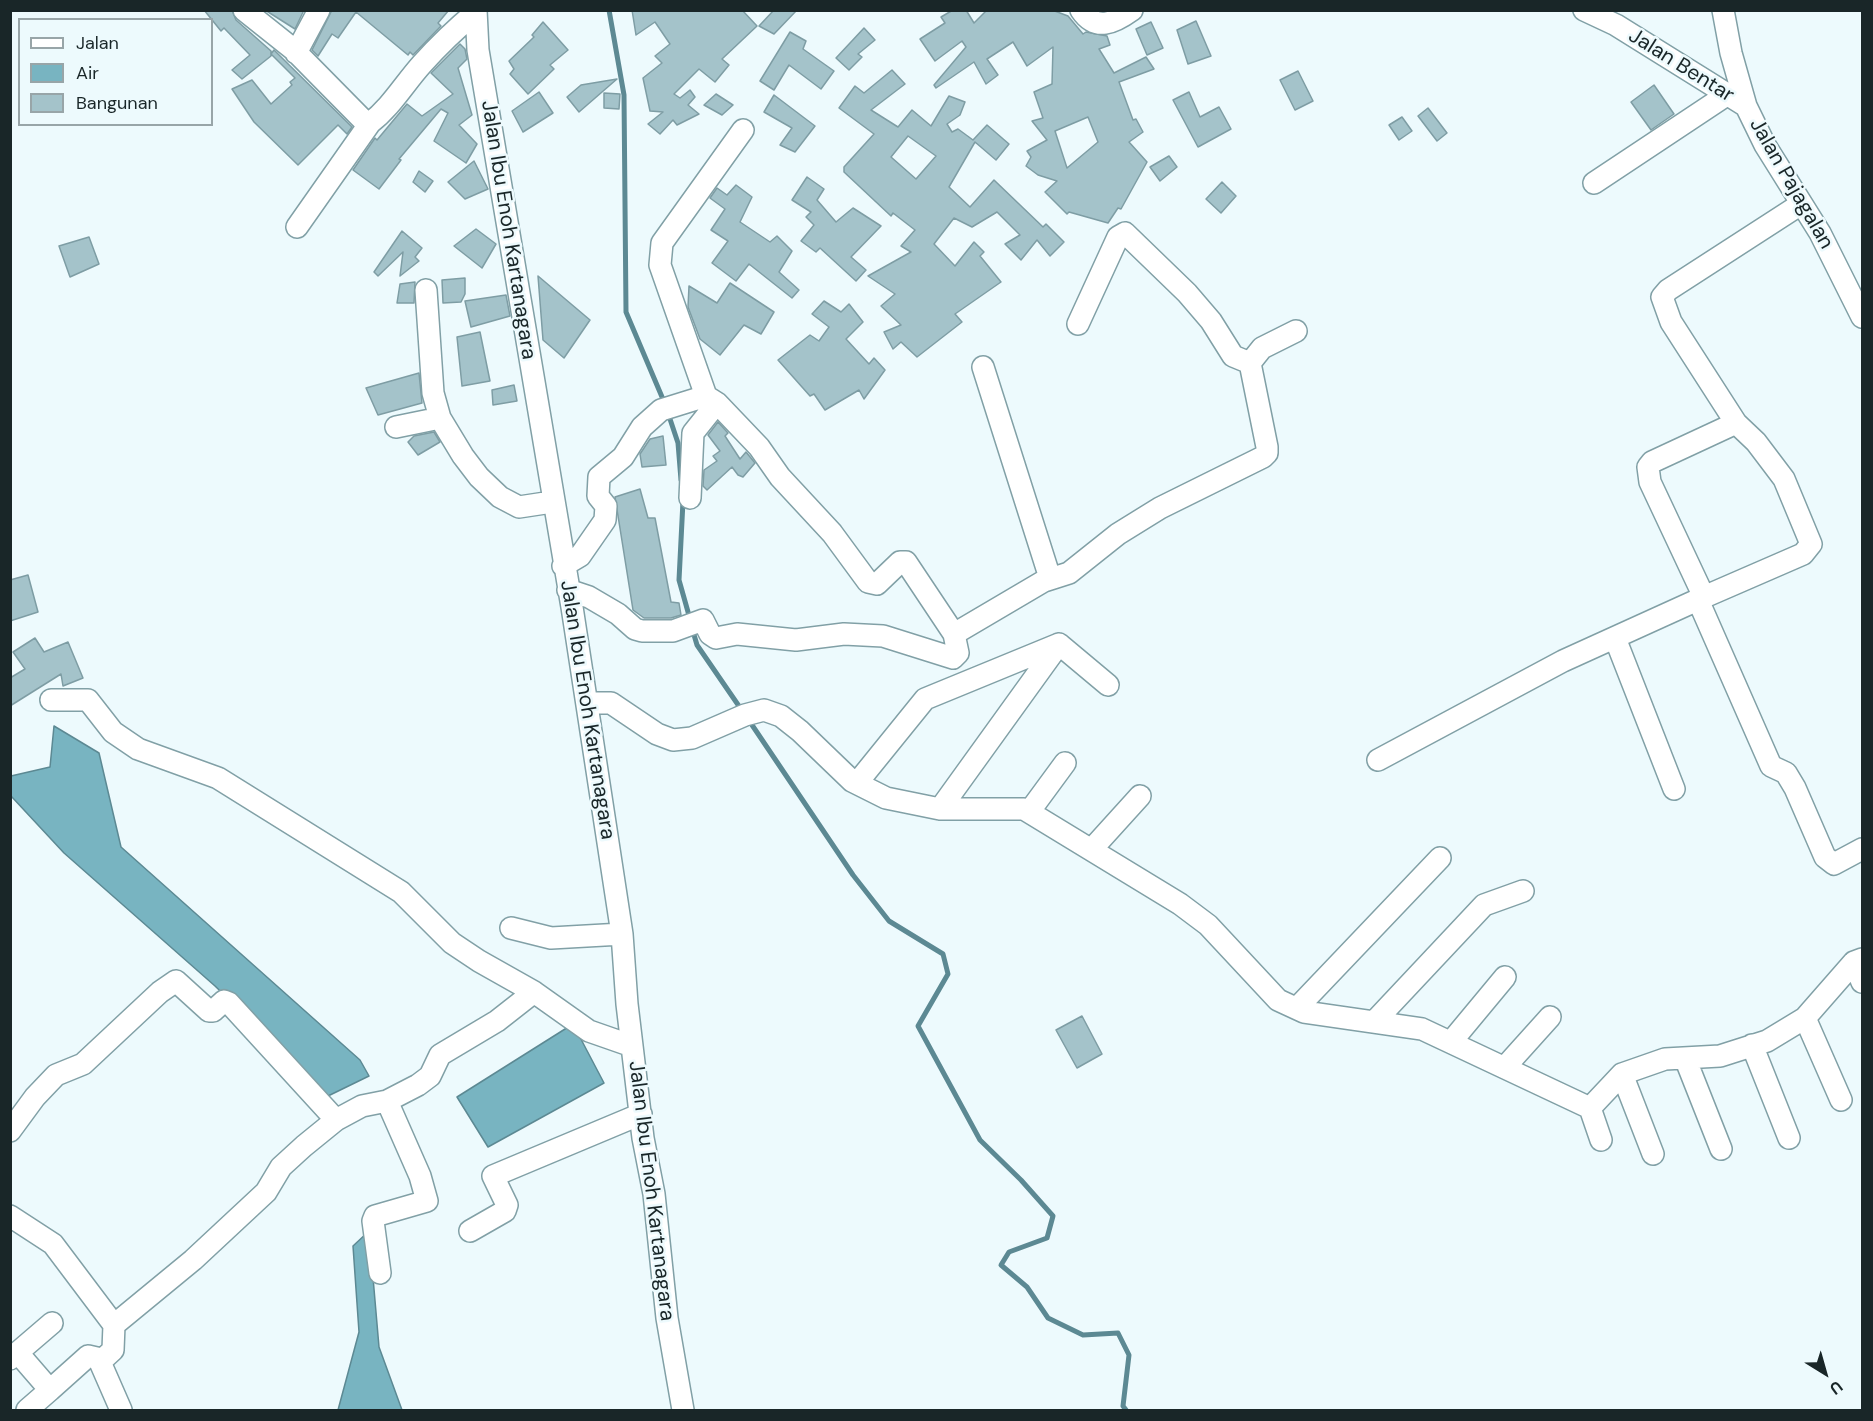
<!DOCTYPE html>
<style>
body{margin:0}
#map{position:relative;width:1873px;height:1421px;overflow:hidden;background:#edfafd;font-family:"DM Sans",sans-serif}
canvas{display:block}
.frame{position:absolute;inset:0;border:12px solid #192628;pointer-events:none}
.legend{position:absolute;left:18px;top:18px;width:195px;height:108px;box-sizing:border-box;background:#edfafd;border:2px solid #98a5a8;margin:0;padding:8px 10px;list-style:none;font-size:18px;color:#192628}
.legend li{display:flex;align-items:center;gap:12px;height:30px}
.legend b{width:30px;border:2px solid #98a5a8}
.north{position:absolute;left:1795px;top:1343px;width:60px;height:60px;-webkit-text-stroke:4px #edfafd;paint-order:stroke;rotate:143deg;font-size:16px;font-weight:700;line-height:24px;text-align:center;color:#192628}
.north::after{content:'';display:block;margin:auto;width:21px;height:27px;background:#192628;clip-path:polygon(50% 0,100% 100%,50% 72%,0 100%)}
</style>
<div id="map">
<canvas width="1873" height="1421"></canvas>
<div class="frame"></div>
<ul class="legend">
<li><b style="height:8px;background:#fff"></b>Jalan</li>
<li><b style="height:16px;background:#78b4c1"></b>Air</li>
<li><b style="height:16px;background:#a4c3ca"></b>Bangunan</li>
</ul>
<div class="north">U</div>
</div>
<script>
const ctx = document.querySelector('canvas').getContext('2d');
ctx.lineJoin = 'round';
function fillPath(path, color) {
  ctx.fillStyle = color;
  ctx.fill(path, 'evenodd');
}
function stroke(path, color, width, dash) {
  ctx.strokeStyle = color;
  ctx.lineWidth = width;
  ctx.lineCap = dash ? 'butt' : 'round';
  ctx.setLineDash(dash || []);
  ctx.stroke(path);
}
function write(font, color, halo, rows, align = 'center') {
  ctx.font = font + ' "DM Sans",sans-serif';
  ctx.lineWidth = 5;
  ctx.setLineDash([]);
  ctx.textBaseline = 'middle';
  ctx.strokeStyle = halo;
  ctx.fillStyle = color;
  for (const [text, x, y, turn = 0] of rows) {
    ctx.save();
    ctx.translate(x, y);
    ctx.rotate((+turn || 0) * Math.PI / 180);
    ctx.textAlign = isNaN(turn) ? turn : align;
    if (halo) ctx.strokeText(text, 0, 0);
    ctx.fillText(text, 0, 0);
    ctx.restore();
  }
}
const water = new Path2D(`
 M54 726 99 753 121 847 360 1060 369 1076 328 1096 215 986 64 853 11 796V776L50 767Z
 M573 1024 604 1083 488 1147 457 1097Z
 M369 1231 379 1347 402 1410H338L359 1332 353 1246Z`);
fillPath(water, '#78b4c1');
stroke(water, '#5c8993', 1.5);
stroke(new Path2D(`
 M609 10 624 95 626 312 665 404
 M668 413 678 443 681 480
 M683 501 679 580 690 619
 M692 628 697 645 743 712
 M748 719 853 875 889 921 943 954 948 974 918 1026 980 1140 1021 1180 1053 1216 1047 1238 1009 1252 1001 1265 1027 1287 1048 1318 1083 1335 1118 1333 1129 1355 1123 1406 1126 1410`), '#5c8993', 5);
const building = new Path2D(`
 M204 10H232L236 20 271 51V56L242 79 232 70 250 55 224 28 221 31Z
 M265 10H304L295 29Z
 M332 10H449L438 23 441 26 413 55 410 52 408 55 356 12 338 38 332 34 318 56 312 50Z
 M632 10H742L757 26 722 59 729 65 715 82 699 69 674 94 680 98 690 90 695 97 688 105 699 114 677 125 673 120 660 134 648 124 663 112 650 111 643 78 662 63 655 56 670 44 655 22 636 35Z
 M774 10H797L774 34 759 26Z
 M953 10H966L974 23 987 10H1052L1068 16 1083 34 1086 32 1107 36 1110 45 1099 49 1114 73 1146 57 1154 69 1119 82 1133 120 1136 119 1143 132 1129 142 1147 162 1121 209 1118 208 1108 223 1069 212 1067 214 1045 192 1057 181 1038 175 1026 166 1031 157 1027 151 1047 140 1032 121 1043 118 1034 92 1052 84 1053 47 1027 66 1013 42 987 59 998 75 986 84 974 62 936 88 934 85 966 47 962 41 935 61 920 39 945 23 941 17ZM1088 117 1098 142 1067 168 1055 131Z
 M1196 21 1211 56 1188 64 1177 30Z
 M543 22 568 50 550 65 554 69 528 94 510 74 514 69 509 61 534 37 532 35Z
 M1151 22 1163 48 1147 55 1136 29Z
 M864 28 875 40 858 54 862 57 849 70 836 58Z
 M790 32 806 41 803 49 834 71 821 89 789 65 774 90 760 81Z
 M460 44 465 49 467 59 458 68 472 115 459 125 477 144 466 163 434 141 448 113 441 109 399 159 401 160 379 189 353 170 375 138 377 140 407 104 422 116 453 94 431 73Z
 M274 50 352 127 347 134 338 125 298 165 254 122 232 89 252 80 271 104 292 85 290 82 295 78 271 54Z
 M892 70 905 84 871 110 898 127 912 110 931 126 949 96 965 102 960 115 947 124 952 132 958 129 973 140 987 125 1009 144 996 160 975 142 949 187 970 207 994 180 1043 227 1046 224 1064 242 1050 256 1037 240 1021 260 1005 244 1020 235 997 212 972 227 954 218 934 244 955 266 974 242 984 252 980 256 1001 282 955 314 962 322 917 357 901 342 893 349 884 332 901 325 881 306 895 294 868 276 911 252 901 246 915 230 893 213 891 216 844 172V167L874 134 839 108 855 86 864 93ZM908 136 936 156 916 179 891 157Z
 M1298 71 1313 101 1295 110 1280 80Z
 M617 79 579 112 567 97 581 85Z
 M1654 85 1674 114 1651 130 1631 102Z
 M539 92 553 113 523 132 512 111Z
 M1189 92 1200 117 1219 107 1231 129 1198 147 1173 100Z
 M604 93 620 94 619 109 604 108Z
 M716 94 733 105 722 115 704 105Z
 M774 95 815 126 795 152 780 145 792 128 764 112Z
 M1428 108 1447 133 1437 141 1418 116Z
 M1402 117 1412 131 1399 140 1389 125Z
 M1169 156 1177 167 1160 181 1150 167Z
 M474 161 488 189 465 199 448 182Z
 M419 171 433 181 425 192 413 182Z
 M807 177 824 189 817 200 836 222 853 208 881 226 851 257 866 270 856 281 820 248 816 252 801 241 814 225 806 217 811 212 792 200Z
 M1222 182 1236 196 1221 213 1206 199Z
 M736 185 752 197 740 222 770 242 777 236 792 251 779 272 799 290 792 298 749 264 736 281 712 263 728 241 711 230 725 209 710 198 717 188 727 195Z
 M476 229 496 244 482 268 454 246Z
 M402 231 422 248 415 257 419 261 400 276 403 252 378 276 374 272Z
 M89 237 99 264 70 277 59 246Z
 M538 276 590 320 564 358 543 340Z
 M465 278V294L461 302 443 303 442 280Z
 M415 282 414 303H397L400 284Z
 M730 283 774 312 761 334 744 325 720 355 700 339 688 307 689 286 717 303Z
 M506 295 510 316 471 327 465 301Z
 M824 301 841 312 849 304 863 322 846 339 869 364 874 358 885 370 864 399 859 390 825 410 814 394 810 396 778 360 810 335 819 341 829 327 812 314Z
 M480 332 490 381 462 386 457 337Z
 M419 373 422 403 378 415 366 388Z
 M514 385 517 401 493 405 492 390Z
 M718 422 728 433 725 436 740 459 746 452 755 463 743 477 738 475 732 467 707 490 703 486 704 470 717 461 713 456 720 451 708 435Z
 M434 432 440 442 418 455 408 442 414 436Z
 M663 436 666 465 642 467 640 454 650 439Z
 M640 489 648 518H655L671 602 679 603 681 615 671 618H644L633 610 615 497Z
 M28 575 38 612 10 621V580Z
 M35 638 44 652 68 642 83 678 63 686 61 674 10 706V678L25 669 13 652Z
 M1082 1016 1102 1054 1077 1068 1056 1030Z`);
fillPath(building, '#a4c3ca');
stroke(building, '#7e9da4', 1.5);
const minor = new Path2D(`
 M244 10 293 49 364 121 370 123C391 107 404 84 422 64 439 45 457 28 476 12
 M476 10 478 50 572 607 622 934 627 1004 643 1138 654 1194 667 1318 683 1410
 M1081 10C1096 32 1114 23 1132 10
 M1584 10 1616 25 1746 106
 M1723 10 1731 53 1746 106 1765 145 1820 233 1862 317
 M296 53 319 10
 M1594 183 1728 94
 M297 227 370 123
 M426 290 433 393 440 418 463 456 479 477 500 497 519 507 552 502
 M1078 324 1118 237 1125 233 1187 293 1211 321 1233 356 1250 363
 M983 367 1050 578
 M706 396 660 265 662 243 743 130
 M1736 423 1756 442 1784 479 1811 544 1803 554 1704 597 1650 482 1648 467 1652 462 1736 423 1671 322 1662 297 1668 290 1801 204
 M396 427 440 418
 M690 498 693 433 717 403
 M563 566 580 556 605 520 606 506 598 496 599 477 623 457 642 427 661 410 706 396 717 403 759 447 780 477 832 533 868 582 877 584 900 562H906L954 634
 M568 590 589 597 618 614 635 629 642 631H673L703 620 710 634 716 638 737 634 796 640 844 634 883 636 953 658 958 653 954 634 1044 581 1069 573 1118 534 1160 508 1263 457 1267 453V447L1250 363 1262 348 1296 331
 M1698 600 1771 766 1786 773 1795 788 1825 857 1834 864 1862 849
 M1615 638 1674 789
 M1059 644 1108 685
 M51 700H88L113 732 138 749 218 778 401 892 452 943 479 961 534 992 589 1031 632 1046
 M587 703H611L657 734 673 740 692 738 745 715 764 710 781 716 800 731 852 781 886 798 940 809H1024L1180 904 1208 925 1278 1000 1304 1012 1422 1029 1590 1108 1622 1074 1665 1059 1720 1056 1767 1041 1805 1018 1854 962 1862 959
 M1378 760 1563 661 1704 597
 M857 783 925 699 1059 644 940 809
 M1029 812 1065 763
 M1092 849 1140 796
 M511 928 551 938 622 934
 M1854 962 1862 982
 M1297 1008 1440 858
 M1805 1018 1841 1100
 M1375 1021 1484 905 1523 891
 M1451 1042 1505 977
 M1752 1045 1789 1138
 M1685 1058 1721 1149
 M1505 1067 1550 1017
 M1622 1074 1653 1154
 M1590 1108 1601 1140
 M10 1131 35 1097 56 1075 83 1064 160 992 176 981 209 1011H213L224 1001 229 1003 336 1120
 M10 1216 53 1244 114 1325 113 1350 100 1362 121 1410
 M470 1231 505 1211 507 1205 493 1176 641 1114
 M380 1273 373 1221 375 1216 427 1201 420 1176 387 1101
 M114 1325 193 1260 266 1192 281 1167 304 1146 336 1120 362 1106 387 1101 418 1085 430 1076 440 1055 497 1021 534 992
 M18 1353 50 1390 27 1410
 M10 1359 52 1323
 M50 1390 88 1356 101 1359`);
stroke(minor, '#81a0a6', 24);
stroke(minor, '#fff', 21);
write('21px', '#192628', '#edfafd', [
 ["Jalan Bentar",1681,66,32],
 ["Jalan Pajagalan",1791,184,60],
 ["Jalan Ibu Enoh Kartanagara",508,230,81],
 ["Jalan Ibu Enoh Kartanagara",587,710,81],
 ["Jalan Ibu Enoh Kartanagara",651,1191,83]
]);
</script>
